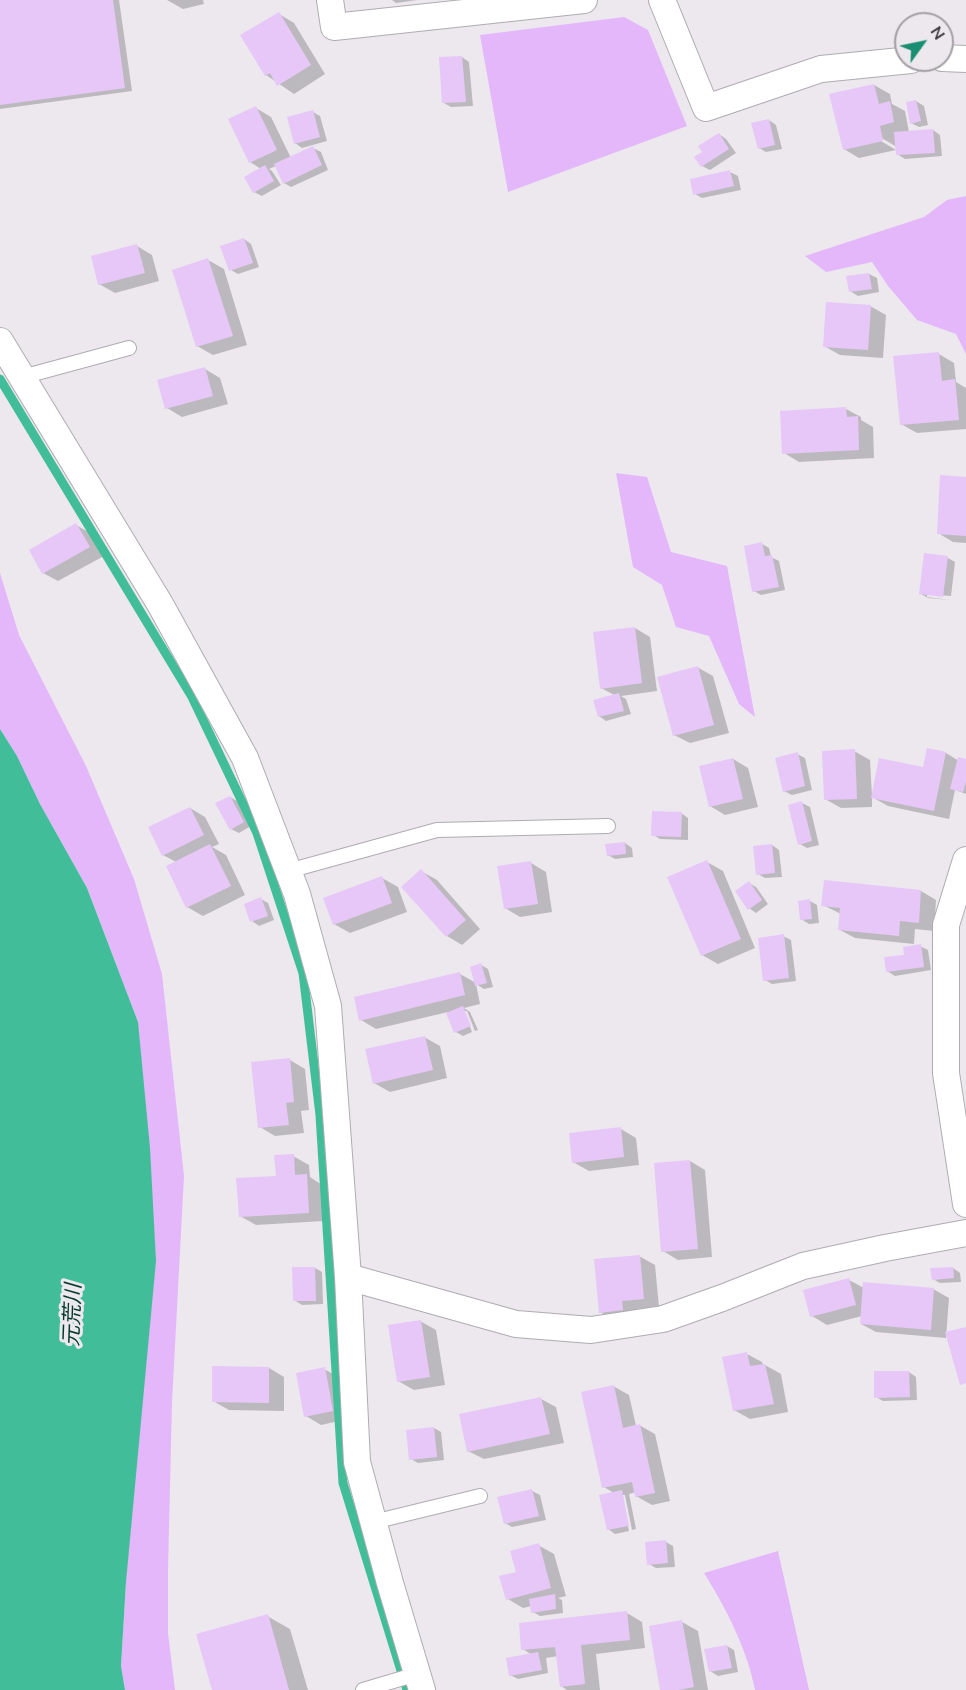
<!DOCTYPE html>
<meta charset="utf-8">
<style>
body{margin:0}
#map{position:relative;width:966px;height:1690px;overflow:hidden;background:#ece8ee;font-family:"Nunito Sans",sans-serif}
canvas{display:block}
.north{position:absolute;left:894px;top:12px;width:60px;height:60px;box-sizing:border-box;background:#ece8ee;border:2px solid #a3a0a5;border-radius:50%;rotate:57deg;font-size:16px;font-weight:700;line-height:24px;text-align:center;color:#363537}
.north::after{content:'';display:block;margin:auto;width:21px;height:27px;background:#1a8e71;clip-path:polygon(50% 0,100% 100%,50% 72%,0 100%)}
</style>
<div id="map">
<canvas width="966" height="1690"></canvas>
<div class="north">N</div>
</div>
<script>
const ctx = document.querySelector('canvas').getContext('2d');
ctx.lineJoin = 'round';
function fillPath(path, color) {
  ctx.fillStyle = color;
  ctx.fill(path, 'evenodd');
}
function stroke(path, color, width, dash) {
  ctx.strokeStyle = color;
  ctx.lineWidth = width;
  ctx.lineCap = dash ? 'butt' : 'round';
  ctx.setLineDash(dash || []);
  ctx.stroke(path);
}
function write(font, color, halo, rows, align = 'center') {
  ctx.font = font + ' "Nunito Sans","Noto Sans JP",sans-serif';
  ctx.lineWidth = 6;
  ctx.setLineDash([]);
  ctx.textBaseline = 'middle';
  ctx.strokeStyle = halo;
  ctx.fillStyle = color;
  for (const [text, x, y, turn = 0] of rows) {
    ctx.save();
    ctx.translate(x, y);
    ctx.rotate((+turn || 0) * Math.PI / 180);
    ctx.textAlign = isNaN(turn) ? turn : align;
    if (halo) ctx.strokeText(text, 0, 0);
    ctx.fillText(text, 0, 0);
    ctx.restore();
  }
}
fillPath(new Path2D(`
 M624 17 648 30 687 126 508 192 480 35Z
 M966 196V354L956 334 917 320 888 286 872 262 826 272 805 256 924 217 947 200Z
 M616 473 647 477 671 552 727 566 755 717 739 704 709 636 676 627 662 585 633 567Z
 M0 573 19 635 86 766 134 879 162 974 184 1176 172 1402 168 1571V1633L175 1690H125L121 1666 126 1582 138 1022 87 888 40 804 17 756 0 729Z
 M778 1551 809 1690H755C748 1651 725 1606 704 1573Z`), '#e3b7fa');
fillPath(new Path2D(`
 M0 729 17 756 40 804 87 888 138 1022 150 1148 156 1261 126 1582 121 1666 125 1690H0Z`), '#42bd9a');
fillPath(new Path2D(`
 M0 0H119L132 91 0 109Z
 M167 0H203L204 4 183 9Z
 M392 0H417L396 3Z
 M279 14 294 23 325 74 294 94 266 75Z
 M462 57 469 62 473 106 451 107 444 103Z
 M874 85 890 94 892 104 905 111 909 132 933 130 940 135 942 156 905 159 897 154V147L878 136 876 138 896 150 859 158 844 149Z
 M916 101 924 106 928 125 919 127 911 123Z
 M256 108 271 117 291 158 313 148 321 152 328 170 291 187 284 183 276 166 269 169 272 171 281 185 262 196 254 192 261 169 250 162Z
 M313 112 320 116 327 141 302 148 295 143Z
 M769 120 776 125 782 149 766 152 759 148Z
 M719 134 726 139 736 153 710 170 702 166 704 152Z
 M730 172 738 176 741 190 702 198 695 194Z
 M244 239 251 244 259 267 238 274 231 270Z
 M137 246 152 255 159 281 115 293 99 284Z
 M208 260 224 269 247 345 213 355 197 346Z
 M869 274 877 278 879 292 858 296 850 291Z
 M870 306 886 315 883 358 840 355 824 346Z
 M939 354 954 363 956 382 966 388V429L917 433 901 424Z
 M205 369 220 378 228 404 182 417 167 408Z
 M846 409 861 417V420L873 427 874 458 799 462 784 453Z
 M966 478V543L953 542 938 533Z
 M76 525 92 534 104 556 58 581 43 573Z
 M762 544 769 548 771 557 779 561 785 590 761 595 754 591Z
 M925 555 948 558 955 562 951 596 927 594V597L950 600 928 598 921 594Z
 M635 628 650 637 657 691 621 696 626 699 631 714 606 721 599 716 616 696 601 688Z
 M697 667 713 676 729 733 690 743 674 735Z
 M854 751 870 760 872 796 924 769 946 753 959 761H966V794L955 790 949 819 888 806 872 797V807L841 808 825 799Z
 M797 754 805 758 812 790 792 795 784 791Z
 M733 759 748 768 758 807 725 815 710 806Z
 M230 797 237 801 251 826 239 833 231 829Z
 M802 803 810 807 819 845 807 848 800 844Z
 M190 808 205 817 219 844 212 847 226 855 245 895 203 916 187 907 176 862 163 855Z
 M681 813 688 818V840L660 839 653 835Z
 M625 843 632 848 633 857 615 859 608 855Z
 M772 845 779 850 782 877 765 878 758 874Z
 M707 862 723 871 755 948 718 964 702 955Z
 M531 863 546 872 552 912 520 917 505 908Z
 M421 871 437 880 480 929 462 945 447 936Z
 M382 878 398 887 407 912 350 933 334 924Z
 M825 882 921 891 936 900 934 931 915 929 914 944 855 938 840 930 841 914 823 905Z
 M749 883 756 887 768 904 756 913 749 908Z
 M261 899 268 903 274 920 259 926 252 921Z
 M810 901 817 905 819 923 809 924 801 919Z
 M783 936 791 940 796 981 772 984 765 980Z
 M920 946 928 950 931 970 895 976 887 971Z
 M481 965 488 969 493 987 484 989 476 984 480 1004 464 1008 470 1012 478 1030 475 1031 467 1011H464L472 1032 463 1036 456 1032 448 1012 376 1029 361 1020 460 974 476 983Z
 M424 1037 440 1046 447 1078 390 1092 374 1083Z
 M290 1060 305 1069 309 1110 301 1111 304 1133 275 1136 260 1127Z
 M621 1129 636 1138 639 1165 589 1171 573 1162Z
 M293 1156 309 1165 310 1177 322 1185 324 1221 256 1225 240 1216 277 1177Z
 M690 1161 705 1170 712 1257 678 1260 663 1251Z
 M639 1256 655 1265 659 1307 637 1309 638 1319 616 1321 600 1312Z
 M315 1268 322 1272 323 1304 302 1305 294 1300Z
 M953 1268 960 1273 961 1282 940 1283 933 1279Z
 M849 1280 864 1288 933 1289 949 1298 946 1338 876 1332 861 1324 862 1316 827 1325 812 1316Z
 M420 1321 436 1330 445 1385 414 1390 398 1381Z
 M747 1354 762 1362 763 1365H765L781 1374 788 1412 750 1419 734 1410Z
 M269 1368 284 1377V1411L229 1410 213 1401Z
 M324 1369 340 1378 348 1419 321 1425 306 1416Z
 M909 1372 916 1377 917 1400 883 1401 876 1397Z
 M613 1386 629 1395 636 1426 639 1425 655 1434 670 1501 652 1505 636 1496V1492L629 1494 636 1529 632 1530 625 1495H622L629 1531 615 1534 608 1529 614 1493 604 1487Z
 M541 1399 556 1407 564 1443 484 1459 468 1451Z
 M434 1428 441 1432 444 1460 418 1463 411 1459Z
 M532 1491 540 1495 546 1520 512 1527 505 1523Z
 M666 1542 673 1546 675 1567 656 1568 649 1564Z
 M538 1545 554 1554 566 1596 558 1598 562 1600 563 1613 540 1616 533 1612 532 1606 523 1608 508 1599 518 1573Z
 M627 1613 642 1622 645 1648 596 1654 600 1690H567L561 1686 558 1656 546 1658 548 1673 518 1679 510 1675 532 1655 523 1649Z
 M267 1616 290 1629 308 1690H214Z
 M682 1622 698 1631 708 1690H662Z
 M727 1646 734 1650 738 1672 718 1676 710 1671Z`), '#0003');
stroke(new Path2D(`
 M0 379 192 697 257 833 303 973 320 1115 343 1483 407 1690`), '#42bd9a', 9);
fillPath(new Path2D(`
 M0 0H113L125 88 0 105Z
 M279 12 311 65 277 86 270 73 265 76 240 35Z
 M462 56 466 102 442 103 439 57Z
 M874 84 879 104 890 101 894 122 880 126 883 141 843 150 829 94Z
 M916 100 921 121 910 124 906 102Z
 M256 106 277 150 249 163 228 119Z
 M313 110 320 137 294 144 287 117Z
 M769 119 775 145 758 149 751 123Z
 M933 129 935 153 896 155 894 132Z
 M719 133 729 149 701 167 694 157 702 152 698 146Z
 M313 146 322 165 283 184 274 164Z
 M265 165 274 181 253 193 244 177Z
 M730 170 734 186 693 195 690 179Z
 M244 238 253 263 229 271 220 246Z
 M137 244 145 273 98 285 91 256Z
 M208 258 233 336 196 347 172 270Z
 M869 273 872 289 849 292 846 276Z
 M826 302 871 305 868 350 823 347Z
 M939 352 942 381 955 379 959 420 900 425 893 356Z
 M205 367 213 396 165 409 157 380Z
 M846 407 847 417 858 416 859 450 782 454 780 411Z
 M940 475 966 477V536L937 534Z
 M76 523 90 547 42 574 29 550Z
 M762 542 765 556 772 555 779 587 752 592 744 546Z
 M924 553 948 556 943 597 919 594Z
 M635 627 642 683 600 689 593 632Z
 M698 666 714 725 673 736 657 677Z
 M619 693 624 711 598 717 593 700Z
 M927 748 946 752 934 811 871 798 879 758 923 767Z
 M855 749 857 799 824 800 822 751Z
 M798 752 805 786 783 792 775 758Z
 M958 757 966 759V782L963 792 950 789Z
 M733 758 743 799 709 807 699 766Z
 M230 796 244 822 230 830 215 803Z
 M802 801 812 841 798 845 788 805Z
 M190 807 204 835 162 856 148 827Z
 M652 811 682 812 681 837 651 836Z
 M625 842 626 854 607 856 605 844Z
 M210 844 231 886 186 908 166 866Z
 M772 844 775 873 756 875 753 846Z
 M707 860 741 939 701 956 667 877Z
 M531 861 538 904 504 909 497 866Z
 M421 869 466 920 446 937 401 887Z
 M382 876 392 903 333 925 323 898Z
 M824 880 921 890 919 923 900 921 899 936 838 930 840 908 821 906Z
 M749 881 762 900 748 910 735 891Z
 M261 897 268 916 250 922 244 904Z
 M810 899 812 919 800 920 798 901Z
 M784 934 789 978 763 981 758 938Z
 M921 944 924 967 886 972 884 957 904 955 903 947Z
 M481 963 487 983 475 986 470 967Z
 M460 972 465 995 359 1021 354 997Z
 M463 1006 471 1026 454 1033 446 1013Z
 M425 1036 433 1070 373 1084 365 1049Z
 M290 1058 294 1102 286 1103 289 1125 258 1128 251 1062Z
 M621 1127 624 1157 572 1163 569 1133Z
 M294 1154 295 1175 307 1174 309 1213 239 1217 236 1178 276 1176 274 1155Z
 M690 1160 698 1249 661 1252 654 1163Z
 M640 1255 644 1299 622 1301 623 1310 599 1313 594 1259Z
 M292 1267H315L316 1301H293Z
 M953 1267 954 1278 932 1280 930 1268Z
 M849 1278 856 1305 810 1317 803 1290Z
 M863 1282 934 1288 931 1330 860 1324Z
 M421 1320 430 1377 397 1382 388 1325Z
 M966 1327V1383L960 1385 945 1332Z
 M747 1352 750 1366 765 1364 774 1404 733 1411 722 1357Z
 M212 1366 269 1367V1403L212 1402Z
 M325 1367 333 1411 304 1417 296 1373Z
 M874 1371H909L910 1397 874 1398Z
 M614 1385 623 1428 640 1424 655 1493 635 1497 632 1482 602 1488 581 1392Z
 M541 1397 550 1434 467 1452 459 1414Z
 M434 1427 437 1457 409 1460 406 1430Z
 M532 1489 539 1516 504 1524 497 1497Z
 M622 1490 629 1526 607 1530 599 1495Z
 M666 1540 668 1563 647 1565 645 1542Z
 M539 1543 551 1588 506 1600 499 1576 516 1572 510 1551Z
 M555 1594 556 1609 531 1613 529 1599Z
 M627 1611 630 1640 581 1645 585 1684 560 1687 555 1647 521 1650 519 1623Z
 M268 1614 289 1690H212L196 1634Z
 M682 1620 694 1687 679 1690H660L649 1626Z
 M727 1645 732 1668 709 1672 704 1649Z
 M538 1652 542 1670 509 1676 506 1658Z`), '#e6c7f7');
const lane = new Path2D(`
 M22 377 129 348
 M288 871 437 830 608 826
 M373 1522 480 1496
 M363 1690 417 1674`);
const street = new Path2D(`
 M330 0 334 27 584 0
 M662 0 706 108 821 69 911 60
 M942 58 966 59
 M0 341 160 604 245 758 297 894 328 1006 348 1277 357 1462 390 1583 422 1690
 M966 860 946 925V1073L966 1204
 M348 1277 516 1324 591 1330 663 1319 722 1298 803 1266 885 1248 966 1233`);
stroke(lane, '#afacb1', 16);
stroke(street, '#afacb1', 28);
stroke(lane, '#fff', 14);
stroke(street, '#fff', 26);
write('italic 21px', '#023a2c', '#ece8ee', [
 ["元荒川",74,1315,-88]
]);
</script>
